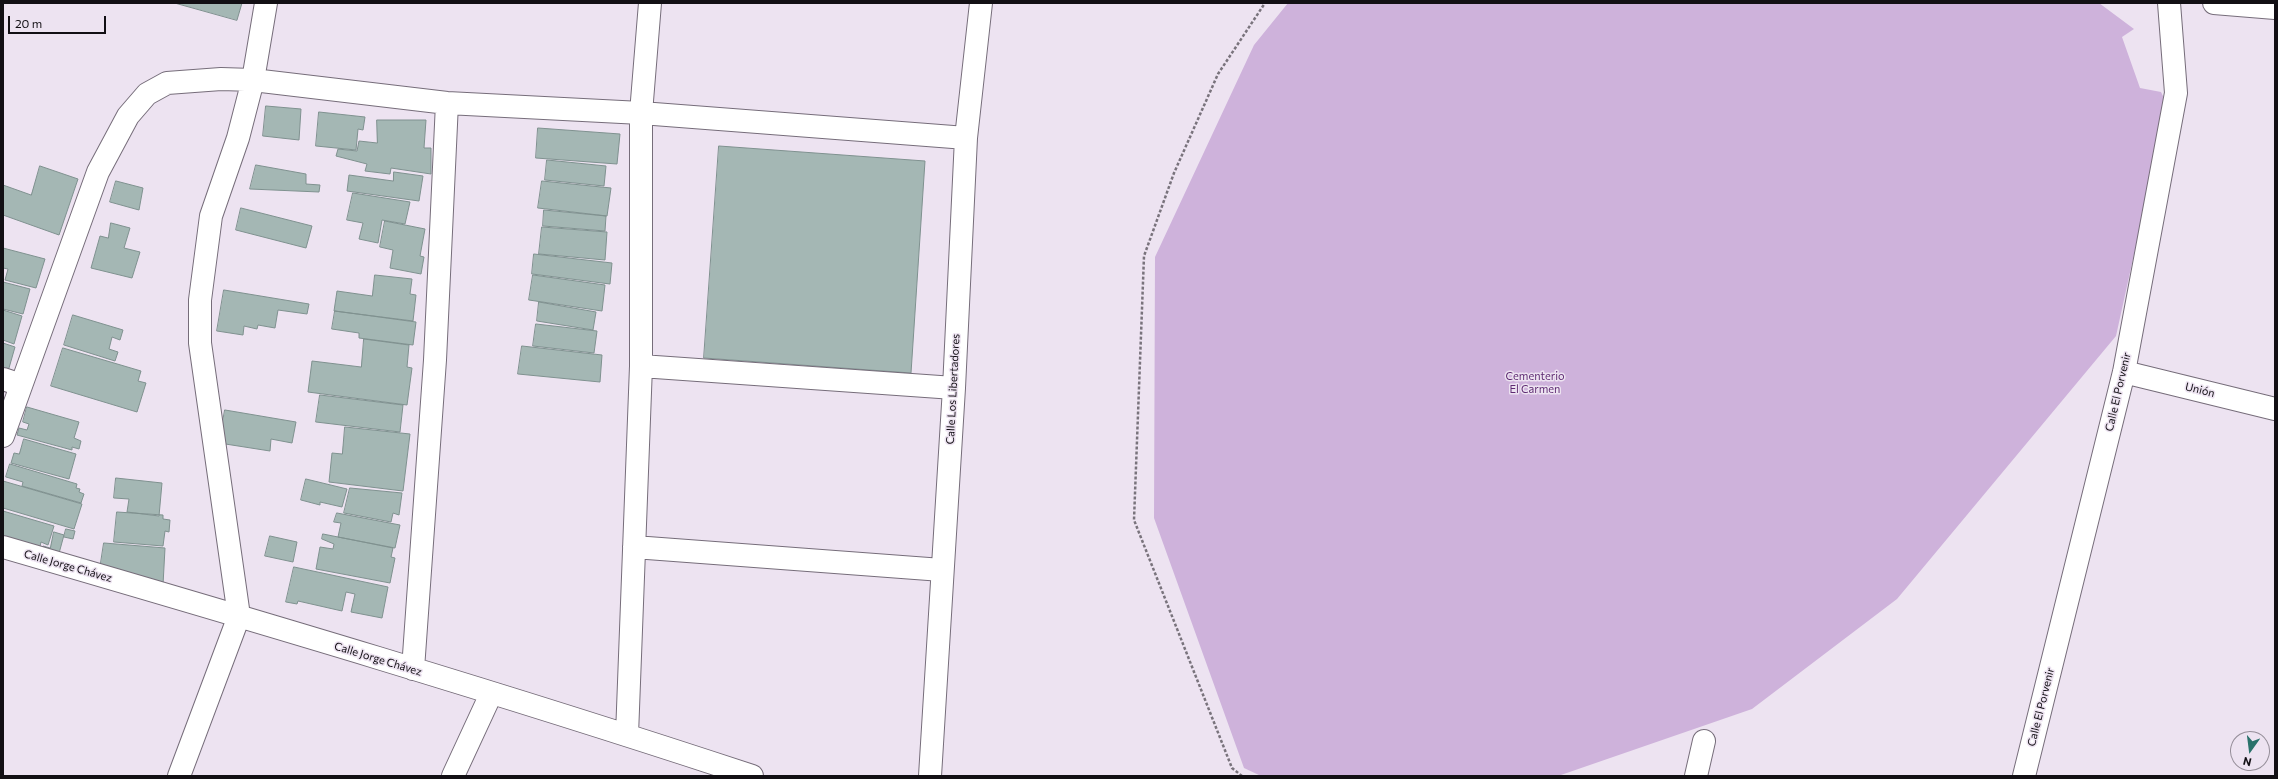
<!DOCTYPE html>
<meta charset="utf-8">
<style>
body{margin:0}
#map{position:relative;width:2278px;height:779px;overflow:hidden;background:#ede3f1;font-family:Commissioner,sans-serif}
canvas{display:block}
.frame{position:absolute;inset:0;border:4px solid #120f14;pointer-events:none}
.north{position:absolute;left:2230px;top:731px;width:40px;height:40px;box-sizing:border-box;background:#ede3f1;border:1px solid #958e99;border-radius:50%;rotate:194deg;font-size:11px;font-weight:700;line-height:16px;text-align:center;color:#120f14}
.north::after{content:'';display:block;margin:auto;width:14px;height:18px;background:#2a726b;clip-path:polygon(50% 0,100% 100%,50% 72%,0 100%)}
.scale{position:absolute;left:8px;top:16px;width:98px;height:18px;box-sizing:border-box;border:2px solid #120f14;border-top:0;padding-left:5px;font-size:12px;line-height:14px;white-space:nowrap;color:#120f14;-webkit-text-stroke:3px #ede3f1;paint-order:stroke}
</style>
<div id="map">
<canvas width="2278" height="779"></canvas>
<div class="frame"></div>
<div class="north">N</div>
<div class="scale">20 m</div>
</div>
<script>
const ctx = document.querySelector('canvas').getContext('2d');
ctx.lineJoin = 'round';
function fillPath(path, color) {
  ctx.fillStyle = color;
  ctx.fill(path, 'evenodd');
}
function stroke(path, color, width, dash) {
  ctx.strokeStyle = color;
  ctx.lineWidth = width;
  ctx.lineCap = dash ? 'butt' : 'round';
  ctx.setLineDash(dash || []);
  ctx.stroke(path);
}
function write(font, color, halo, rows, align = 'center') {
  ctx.font = font + ' Commissioner,sans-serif';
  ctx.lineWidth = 3;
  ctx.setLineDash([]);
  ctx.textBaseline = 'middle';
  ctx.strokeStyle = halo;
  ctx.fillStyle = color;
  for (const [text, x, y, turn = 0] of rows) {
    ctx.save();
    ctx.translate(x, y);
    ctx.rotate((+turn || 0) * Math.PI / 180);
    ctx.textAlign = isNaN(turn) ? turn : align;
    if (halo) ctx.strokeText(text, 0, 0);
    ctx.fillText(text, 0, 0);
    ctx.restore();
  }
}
fillPath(new Path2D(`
 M1288 3H2099L2134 29 2122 37 2140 88 2161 92 2167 104 2116 336 1897 599 1752 709 1558 776H1261L1244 768 1154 518 1155 257 1254 45Z`), '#ceb2db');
const building = new Path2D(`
 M175 3H242L237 20Z
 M266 106 301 109 299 140 263 136Z
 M319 112 365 117 363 130 358 129 356 150 316 146Z
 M377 120H426L424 148H431V174L391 168 390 174 365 171 367 164 336 156 338 149 357 151 359 141 377 143Z
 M538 128 620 134 617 164 536 158Z
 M719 146 925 161 911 373 704 358Z
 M547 160 606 166 604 186 545 180Z
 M256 165 306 174V184L320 185 319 192 250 189Z
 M40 166 78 179 59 235 3 215V185L31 195Z
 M394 172 423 176 419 201 347 191 349 175 393 181Z
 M116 181 143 188 139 210 110 202Z
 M542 181 611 188 607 216 538 208Z
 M353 193 410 202 405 224 382 220 378 243 359 239 363 223 347 220Z
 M241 208 312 226 306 248 236 230Z
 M544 210 606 216 605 231 543 226Z
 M385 221 425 229 420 256 424 257 421 274 390 268 393 250 380 247Z
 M111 223 130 228 124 248 140 252 132 278 91 268 100 236 108 238Z
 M542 227 607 232 605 260 539 254Z
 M3 248 45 259 36 288 5 280 8 269 3 268Z
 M534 254 612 263 610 284 532 274Z
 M375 275 412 279 410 294 416 295 413 321 334 311 337 291 372 296Z
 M533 275 605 285 602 311 529 300Z
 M3 282 30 289 23 314 3 309Z
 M224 290 309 304 307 314 278 310 275 328 258 325 257 329 244 326 243 335 217 331Z
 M539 302 596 312 593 330 537 321Z
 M3 310 22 316 14 344 3 340Z
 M335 311 416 322 413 345 359 338V333L332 329Z
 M73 315 123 330 120 340 112 337 109 349 118 352 115 361 64 345Z
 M536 324 597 331 594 353 533 346Z
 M364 339 409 345 407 367 412 368 407 405 308 392 312 361 361 367Z
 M3 343 15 347 7 375 3 373Z
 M522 346 602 355 600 382 518 374Z
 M63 348 141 371 138 381 146 383 137 412 51 386Z
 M320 395 403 405 400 432 316 422Z
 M27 407 79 422 74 438 81 441 79 449 72 447V450L17 435 19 428 27 430 29 424 23 422Z
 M225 410 296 422 292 443 271 439 270 451 219 443Z
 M345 427 410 434 403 491 329 482 332 453 342 454Z
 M24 439 76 454 69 479 11 463 14 453 19 454Z
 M10 464 77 484 76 488 80 489 79 492 84 494 81 503 22 486 23 482 6 477Z
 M116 478 162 483 159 516 127 512 129 499 114 498Z
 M306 479 347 489 342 507 320 502V505L301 500Z
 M3 481 82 504 74 529 3 508Z
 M350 488 402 493 399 515 393 513 391 522 344 513Z
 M3 511 54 526 48 545 41 542 38 555 3 544Z
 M117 512 163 515V519L170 520 169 532 165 531 163 546 114 542Z
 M337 513 400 525 395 548 338 537 341 523 334 522Z
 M66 529 75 531 73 539 64 537Z
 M54 532 64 535 58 557H40L43 546 50 548Z
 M323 534 393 548 391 557 395 558 390 583 316 569 320 547 333 549 334 544 322 539Z
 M270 536 297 542 293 562 265 556Z
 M104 543 165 548 163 585 100 569Z
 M294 567 388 587 382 618 351 612 355 594 346 592 342 611 298 601 297 604 286 602Z`);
fillPath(building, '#a4b7b4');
stroke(building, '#7f918f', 1);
const street = new Path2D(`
 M2214 3 2275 8
 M641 366 954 388
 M2124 372 2275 409
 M3 379 21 385
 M3 436 98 172 128 116 147 94 167 83 221 79 253 80 447 103 641 113 966 138
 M3 547C254 620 504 694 752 776
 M634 547 942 570
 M413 669 435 360 447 103
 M627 735 641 366V113L650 3
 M179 776 239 616 200 343V300L211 216 238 138 253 80 266 3
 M453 776 491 694
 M930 776 954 388 966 138 981 3
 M1696 776 1704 741
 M2024 776 2124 372 2176 93 2169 3`);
stroke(street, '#766d7a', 24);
stroke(new Path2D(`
 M1242 776 1232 768 1134 520 1144 256 1174 173 1218 74 1265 3`), '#79737c', 2.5, [3, 2]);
stroke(street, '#fff', 22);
write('11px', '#5e2a72', '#ede3f1', [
 ["Cementerio",1535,376],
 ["El Carmen",1535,389]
]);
write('11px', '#120f14', '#ede3f1', [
 ["Calle Los Libertadores",953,389,-87],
 ["Unión",2200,390,14],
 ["Calle El Porvenir",2118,392,-77],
 ["Calle Jorge Chávez",68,566,16],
 ["Calle Jorge Chávez",378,659,17],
 ["Calle El Porvenir",2041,707,-76]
]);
</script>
